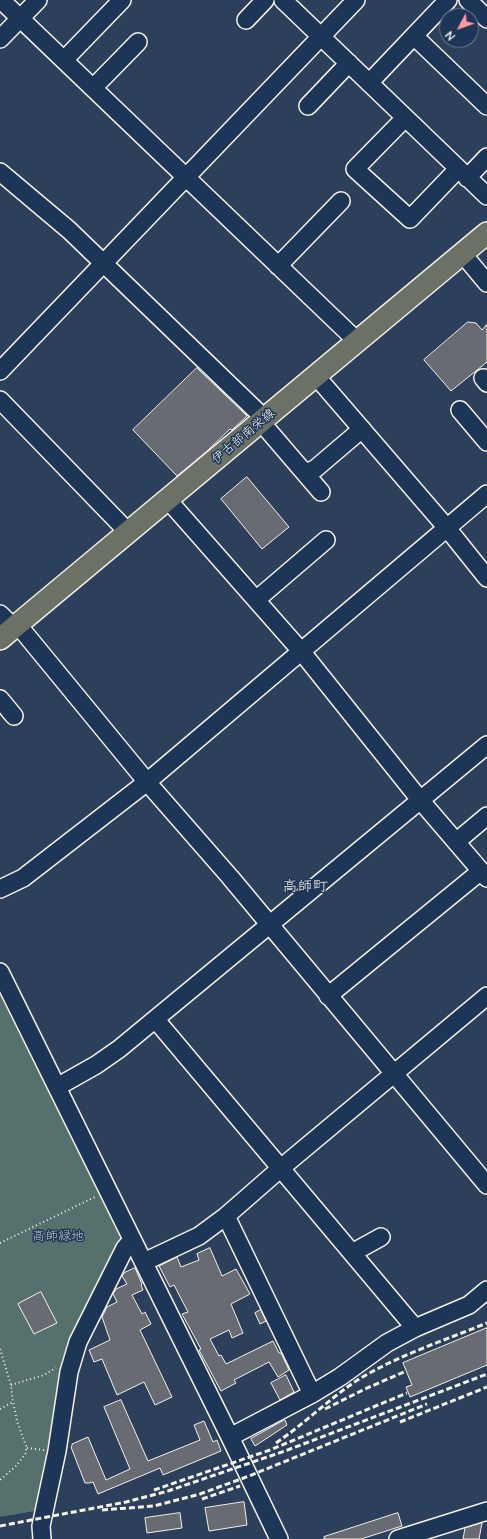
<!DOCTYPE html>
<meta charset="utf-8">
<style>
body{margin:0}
#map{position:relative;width:487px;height:1539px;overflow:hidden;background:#2c405c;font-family:"Architects Daughter",sans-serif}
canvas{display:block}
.north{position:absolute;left:439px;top:8px;width:40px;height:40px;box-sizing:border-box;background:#1d3557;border:1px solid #738091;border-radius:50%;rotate:229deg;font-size:11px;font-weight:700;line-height:16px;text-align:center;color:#f4f1e8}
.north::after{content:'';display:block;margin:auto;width:14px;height:18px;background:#ff9aa2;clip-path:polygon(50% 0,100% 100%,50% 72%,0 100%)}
</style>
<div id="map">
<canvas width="487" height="1539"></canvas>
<div class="north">N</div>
</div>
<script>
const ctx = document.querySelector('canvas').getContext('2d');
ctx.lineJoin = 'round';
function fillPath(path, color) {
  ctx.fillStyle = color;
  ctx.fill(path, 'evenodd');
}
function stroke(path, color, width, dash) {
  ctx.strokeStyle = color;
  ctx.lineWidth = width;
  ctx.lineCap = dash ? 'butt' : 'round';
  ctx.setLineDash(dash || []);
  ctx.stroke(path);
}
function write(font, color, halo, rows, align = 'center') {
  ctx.font = font + ' "Architects Daughter","Klee One",sans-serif';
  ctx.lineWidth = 3;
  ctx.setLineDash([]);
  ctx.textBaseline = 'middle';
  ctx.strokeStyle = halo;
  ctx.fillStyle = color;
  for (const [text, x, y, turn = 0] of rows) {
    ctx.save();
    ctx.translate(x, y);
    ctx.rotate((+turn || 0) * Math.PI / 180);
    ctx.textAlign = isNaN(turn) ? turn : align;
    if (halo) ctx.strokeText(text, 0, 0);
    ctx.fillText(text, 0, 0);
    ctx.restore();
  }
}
fillPath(new Path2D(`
 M0 987 122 1234V1240L71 1337 46 1471 35 1511 0 1517Z`), '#56706e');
const building = new Path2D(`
 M468 322 476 323 482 330 487 324V362L451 391 424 360Z
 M197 368 247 416 232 430 230 429 206 452 177 476 133 430Z
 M247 477 289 527 262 549 221 499Z
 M210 1248 222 1276 236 1269 250 1294 231 1304 243 1333 232 1338 229 1330 210 1339 219 1356 221 1355 226 1364 273 1341 279 1353H281L289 1370 278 1377 269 1362 234 1380 236 1383 221 1391 199 1350 201 1349 182 1314 188 1312 174 1285 170 1287 159 1266 177 1257 181 1267 199 1260 197 1254Z
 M135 1268 142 1284 141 1285 143 1290 132 1295 142 1314 145 1312 151 1324 140 1330 172 1397 155 1405 144 1382 117 1395 102 1359 94 1362 89 1350 110 1340 102 1317 107 1307 117 1302 113 1294 116 1289 127 1284 122 1276 124 1273Z
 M41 1292 57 1323 34 1334 18 1304Z
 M261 1310 266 1321 260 1324 255 1313Z
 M487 1328V1365L410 1397 406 1387 412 1385 403 1363Z
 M286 1375 294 1392 280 1400 271 1383Z
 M121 1400 148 1461 200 1440 194 1425 204 1421 213 1442 217 1440 221 1451 163 1475 160 1468 98 1494 93 1482 89 1483H85L71 1447 72 1446V1444L88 1437 106 1480 130 1469 104 1407Z
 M285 1420 287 1425 255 1446 251 1439Z
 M244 1502 247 1525 209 1531 205 1508Z
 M180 1513 182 1528 147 1533 145 1518Z
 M398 1513 402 1526 361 1539H324V1537Z
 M482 1523 479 1539H463L465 1528Z`);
fillPath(building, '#686b72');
stroke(building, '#f4f1e8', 1);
const minor = new Path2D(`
 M1 0 358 342
 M283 0 487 196
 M468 0 487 19
 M246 20 265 0
 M414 36 487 106
 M0 39 38 0
 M64 60 122 0
 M369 83 448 0
 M93 88 138 42
 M308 106 349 63
 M405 118 355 169 410 219 458 169
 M0 172 69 230 265 419
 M467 178 487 157
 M462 253 487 283
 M278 266 341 201
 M0 371 356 0
 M316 376 447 528 487 578
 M483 378 487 383
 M0 400 129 533
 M460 410 487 442
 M261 422 321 492
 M305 473 315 469 362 429
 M168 500 301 651 421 801 487 878
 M256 600 326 540
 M0 614 14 628
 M18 625 147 782 230 877 487 1185
 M0 699 14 716
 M456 842 487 816
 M0 889 23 878 147 782 487 494
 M0 972 230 1437 279 1539
 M328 996 481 871
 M156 1020 415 1328
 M57 1087 96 1065 119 1049 487 745
 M226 1216 312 1394
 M352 1253 381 1237
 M144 1262 199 1236 226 1216 281 1168 487 996
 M230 1437 312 1394 340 1377 387 1343 415 1328 469 1305 487 1290
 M42 1539 41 1526 57 1451 69 1372 78 1342 125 1248 132 1240
 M398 1539 487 1511`);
const major = new Path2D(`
 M0 639 487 233`);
stroke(minor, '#f4f1e8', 20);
stroke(major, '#f4f1e8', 24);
stroke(new Path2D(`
 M0 1243 97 1196
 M0 1349 11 1385 13 1402 17 1421 26 1446V1453L16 1466 0 1480
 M11 1385 44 1375 56 1368
 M0 1409 13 1402
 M27 1448 44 1450`), '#f4f1e8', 2, [1, 3]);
stroke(minor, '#1d3557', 17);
stroke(major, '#6b7165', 21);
stroke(new Path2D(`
 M325 1409 365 1389 406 1371
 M400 1422 487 1387
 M276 1443C304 1424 328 1400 356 1381 396 1356 443 1341 487 1323
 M154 1490 270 1450 407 1393
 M202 1499 240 1486
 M102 1510 154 1506 200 1494 249 1476 427 1404
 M0 1526 126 1502 168 1491 285 1451 487 1374`), '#f4f1e8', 3, [6, 3]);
write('13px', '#f4f1e8', '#1d3557', [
 ["伊古部南栄線",244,437,-40]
]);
write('13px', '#bdc4bd', '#1d3557', [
 ["高師緑地",58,1237]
]);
write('15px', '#f4f1e8', '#1d3557', [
 ["高師町",305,888]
]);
</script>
